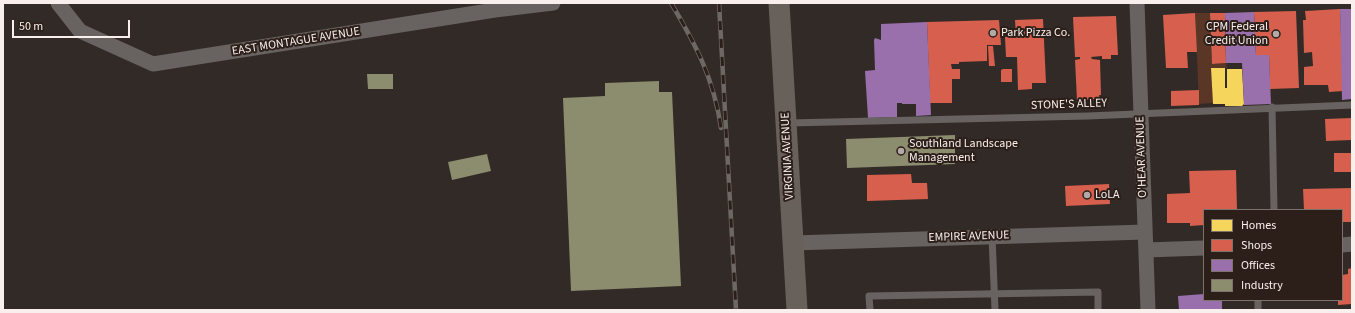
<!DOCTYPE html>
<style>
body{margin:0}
#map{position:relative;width:1355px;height:313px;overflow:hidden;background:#322a27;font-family:"Source Sans 3",sans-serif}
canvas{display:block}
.frame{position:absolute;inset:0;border:4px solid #f9efec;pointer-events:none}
.legend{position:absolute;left:1203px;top:209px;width:140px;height:92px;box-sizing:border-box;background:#2c1f19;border:1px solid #7e726d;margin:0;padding:5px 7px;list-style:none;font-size:12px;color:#f9efec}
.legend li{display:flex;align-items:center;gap:8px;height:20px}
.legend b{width:20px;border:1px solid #7e726d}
.scale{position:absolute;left:12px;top:20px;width:118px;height:18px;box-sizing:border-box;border:2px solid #f9efec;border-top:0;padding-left:5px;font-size:12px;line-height:14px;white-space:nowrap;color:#f9efec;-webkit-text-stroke:3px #2c1f19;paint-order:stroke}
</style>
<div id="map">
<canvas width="1355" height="313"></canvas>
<div class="frame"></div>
<ul class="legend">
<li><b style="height:11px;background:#f6d55c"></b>Homes</li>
<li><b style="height:11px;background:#d6604d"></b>Shops</li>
<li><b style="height:11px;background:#9970ab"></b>Offices</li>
<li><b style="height:11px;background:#8c8c6e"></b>Industry</li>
</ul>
<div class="scale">50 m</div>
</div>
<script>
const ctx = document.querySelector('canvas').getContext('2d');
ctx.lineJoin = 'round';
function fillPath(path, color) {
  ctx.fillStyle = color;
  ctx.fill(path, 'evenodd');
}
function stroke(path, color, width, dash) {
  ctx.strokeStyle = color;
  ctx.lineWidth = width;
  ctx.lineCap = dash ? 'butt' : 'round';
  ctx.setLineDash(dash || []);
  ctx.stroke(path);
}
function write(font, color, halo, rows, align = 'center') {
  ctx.font = font + ' "Source Sans 3",sans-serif';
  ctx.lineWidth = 4;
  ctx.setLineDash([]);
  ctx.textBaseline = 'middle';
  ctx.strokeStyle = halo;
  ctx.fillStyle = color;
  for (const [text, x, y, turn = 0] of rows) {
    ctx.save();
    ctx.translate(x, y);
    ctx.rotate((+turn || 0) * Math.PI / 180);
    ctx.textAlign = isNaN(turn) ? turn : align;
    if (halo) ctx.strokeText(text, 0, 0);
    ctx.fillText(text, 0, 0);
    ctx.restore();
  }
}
fillPath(new Path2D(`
 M1195 13H1210L1212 64 1226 63 1227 68H1211L1213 103 1199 104Z`), '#5a3626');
fillPath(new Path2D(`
 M1211 68H1225V88H1227V69H1242L1244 104 1242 106H1225V104H1213Z`), '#f6d55c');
fillPath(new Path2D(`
 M1340 9 1343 91 1329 92 1328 85H1304V67L1313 66 1312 52 1304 53 1303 20H1306L1305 11Z
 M1296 11 1299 88 1270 89 1269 55H1256L1254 12Z
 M1195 13 1197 52H1187L1188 68H1166L1163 15Z
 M1210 13H1225L1226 63 1212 64Z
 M1116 16 1118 55H1111V59H1102V56L1091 57 1092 59 1100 60 1101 95H1099L1100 99 1077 100 1075 60 1080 59V57H1075L1073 17Z
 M1043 19 1046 83H1032V89L1018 90 1017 57H1006L1005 37 1016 36 1015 20Z
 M999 20 1001 45H987V61L959 62V64H951L952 69H960V79H952V103H930L927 22Z
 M988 46H993L995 66H989Z
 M1003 69H1012V82H1001V70Z
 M1199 90V105L1171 106V91Z
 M1352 118V140L1326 141 1325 119Z
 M1334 153H1352V172H1334Z
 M1236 170 1237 210H1204V225L1190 226V223H1167V194L1190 193 1189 171Z
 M911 174 912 183H927L928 199 867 201V175Z
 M1109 184 1110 204 1066 206 1065 186Z
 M1352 188V222H1342V210H1304L1303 189Z
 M1352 268V304L1338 305V300H1342V275L1348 274V269Z`), '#d6604d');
fillPath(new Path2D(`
 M1340 9H1352V99L1342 100Z
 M1254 12 1256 55H1269L1271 104 1244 105 1242 63H1226L1225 13Z
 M927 22 931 115 916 116V104H902V103H897V117L868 118 865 71 875 70 874 40 875 38 881 40V24Z
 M1204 294V300H1222V310H1179L1178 296Z`), '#9970ab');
fillPath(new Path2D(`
 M367 74H393V89H368Z
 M659 81V92H672L681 286 571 291 563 98 605 96V83Z
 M955 135V164L847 168 846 139Z
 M487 154 491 171 452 180 448 162Z`), '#8c8c6e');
stroke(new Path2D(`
 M1272 107 1274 210
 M789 123 1088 116 1352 105
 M992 236 995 310
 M1258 300V310
 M870 310 869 296 1098 292V310`), '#686360', 7);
stroke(new Path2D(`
 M58 3 80 31 153 64 495 10 553 3
 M1137 3 1148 310
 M793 243 1145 232
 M1342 245 1352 244
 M1146 250 1204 248`), '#686360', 15);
stroke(new Path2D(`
 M779 3 797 310`), '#68605b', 21);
const rail = new Path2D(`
 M671 3C696 45 714 79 721 128
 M719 3 736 310`);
stroke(rail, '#6e6865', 4.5);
stroke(rail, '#2c1f19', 3, [9]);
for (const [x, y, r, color] of [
 [993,33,4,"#b3aaa7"],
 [1276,34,4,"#b3aaa7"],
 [901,151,4,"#b3aaa7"],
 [1087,195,4,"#b3aaa7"]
]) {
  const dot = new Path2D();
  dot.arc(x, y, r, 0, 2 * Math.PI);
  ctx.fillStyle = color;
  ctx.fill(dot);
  stroke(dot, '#2c1f19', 1.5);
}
write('12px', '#f9efec', '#2c1f19', [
 ["CPM Federal",1268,27,"right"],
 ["Credit Union",1268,41,"right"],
 ["Park Pizza Co.",1001,33],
 ["Southland Landscape",909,144],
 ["Management",909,158],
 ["LoLA",1095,195]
], 'left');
write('12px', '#f9efec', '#2c1f19', [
 ["EAST MONTAGUE AVENUE",296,42,-9],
 ["STONE'S ALLEY",1069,105,-2],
 ["VIRGINIA AVENUE",788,156,-93],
 ["O'HEAR AVENUE",1142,157,-92],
 ["EMPIRE AVENUE",969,237,-2]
]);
</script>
